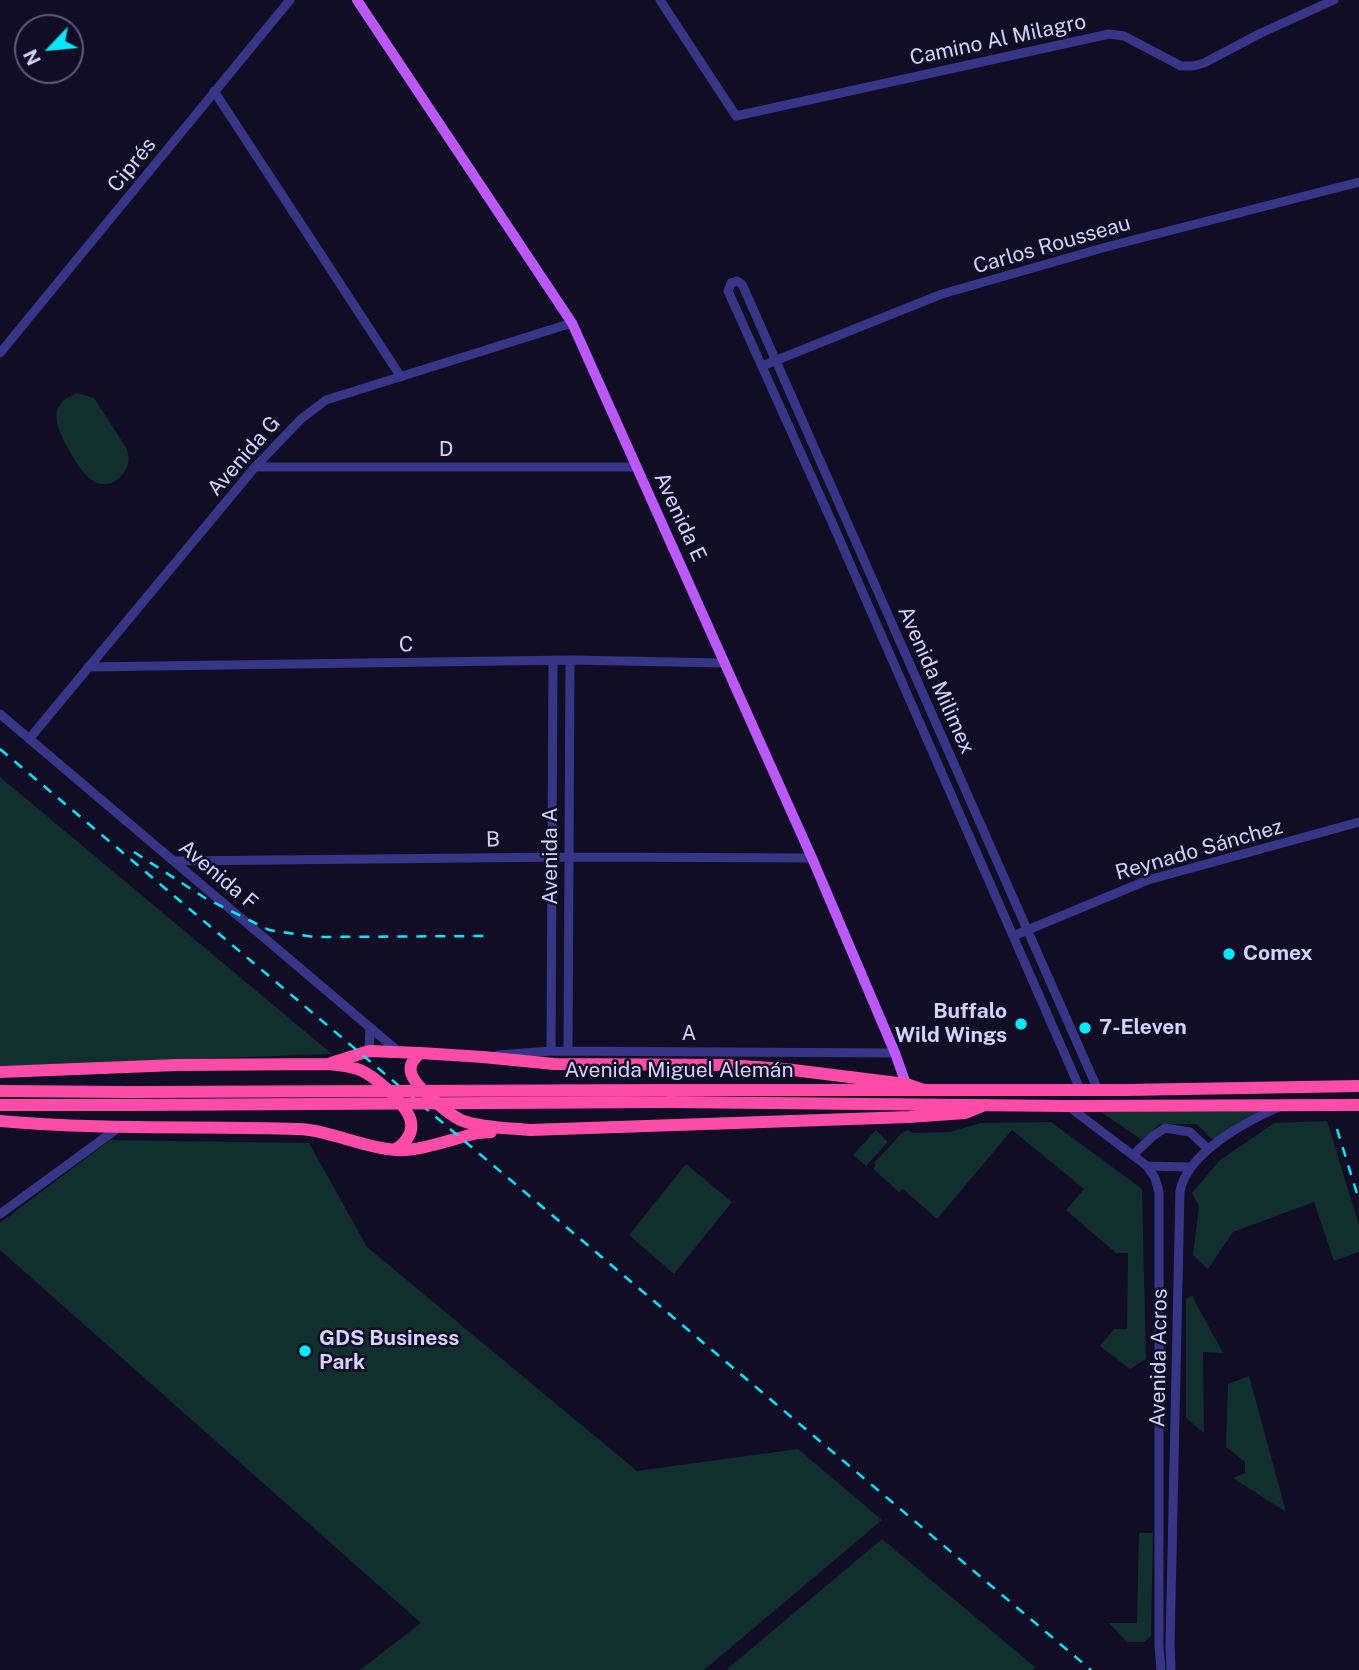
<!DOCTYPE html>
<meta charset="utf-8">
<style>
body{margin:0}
#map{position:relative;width:1359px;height:1670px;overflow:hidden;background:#110d25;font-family:"Public Sans",sans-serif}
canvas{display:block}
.north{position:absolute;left:14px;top:14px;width:70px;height:70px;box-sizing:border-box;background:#110d25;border:2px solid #5f5b7c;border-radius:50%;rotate:244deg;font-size:19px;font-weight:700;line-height:28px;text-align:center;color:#d5d1ff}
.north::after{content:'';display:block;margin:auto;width:24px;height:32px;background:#00eafc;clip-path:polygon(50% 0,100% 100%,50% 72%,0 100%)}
</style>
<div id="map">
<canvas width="1359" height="1670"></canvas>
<div class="north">N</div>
</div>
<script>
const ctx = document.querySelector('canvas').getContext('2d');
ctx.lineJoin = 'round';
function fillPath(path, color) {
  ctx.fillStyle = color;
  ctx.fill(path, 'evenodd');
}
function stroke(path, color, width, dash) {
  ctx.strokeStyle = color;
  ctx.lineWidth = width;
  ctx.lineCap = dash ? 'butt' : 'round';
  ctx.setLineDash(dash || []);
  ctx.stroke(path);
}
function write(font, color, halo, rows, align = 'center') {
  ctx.font = font + ' "Public Sans",sans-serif';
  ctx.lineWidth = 5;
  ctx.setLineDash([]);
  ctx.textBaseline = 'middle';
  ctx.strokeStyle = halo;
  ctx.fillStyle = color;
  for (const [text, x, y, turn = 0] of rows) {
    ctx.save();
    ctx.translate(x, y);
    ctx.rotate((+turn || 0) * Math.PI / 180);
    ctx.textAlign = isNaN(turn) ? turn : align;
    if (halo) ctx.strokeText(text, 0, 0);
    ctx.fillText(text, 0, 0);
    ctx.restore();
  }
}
fillPath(new Path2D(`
 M77 393 94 398 127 449C130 459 129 467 122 475 99 500 79 469 69 450 57 428 45 405 77 393Z
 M0 777 332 1054 0 1066Z
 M1261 1111 1213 1140 1196 1124H1160L1142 1140 1101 1112Z
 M1327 1121 1359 1225V1252L1334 1261 1314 1202 1233 1232 1208 1269 1193 1255 1199 1206 1192 1193 1220 1160 1274 1123Z
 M1051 1122 1142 1189 1146 1359 1130 1369 1100 1346 1114 1329H1127L1128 1253H1116L1066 1210 1084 1189 1012 1130 937 1219 903 1189 899 1192 873 1169 876 1165 874 1163 902 1133 908 1130 912 1133 950 1132 981 1123Z
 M876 1130 888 1142 866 1166 853 1155Z
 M110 1140 309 1143 367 1247 637 1471 798 1449 882 1520 704 1670H360L421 1623 0 1250V1223Z
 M686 1164 732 1202 674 1274 629 1235Z
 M1192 1296 1223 1353 1203 1352 1204 1433 1186 1418V1299Z
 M1249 1376 1286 1512 1233 1478 1245 1473V1462L1226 1447 1228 1384Z
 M1139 1533H1153L1151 1636 1144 1642H1127L1109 1623H1137Z
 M882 1539 1035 1667 1034 1670H726Z`), '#102f2d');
stroke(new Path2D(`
 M660 0 736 116 1109 34 1124 36 1181 66H1193L1204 63 1261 33 1334 0
 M214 91 401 377
 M0 353 290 0
 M762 366 942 294 1106 247 1359 182
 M255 467H636
 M88 667 570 660 725 663
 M0 714 399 1052
 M29 739 255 467 301 419 326 400 572 323
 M174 861 569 857 812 858
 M1013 936 1148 880 1359 822
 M369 1051 370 1027
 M551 1051 553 661
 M568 1051 570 660
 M498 1055 551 1051 895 1053
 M1080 1089 831 520 728 291 731 283 737 281 742 284 1098 1090
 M1068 1106 1147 1166 1155 1178 1159 1192V1645L1161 1670
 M1134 1154 1153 1136 1165 1128 1190 1132 1208 1149
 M1147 1166 1189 1167
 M0 1214 118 1128
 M1171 1670 1170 1645 1180 1191C1188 1152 1245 1122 1279 1107`), '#373686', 9);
stroke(new Path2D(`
 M357 0 572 323 812 858 895 1053 906 1084`), '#bc58ff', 10);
stroke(new Path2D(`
 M331 1063 369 1051 420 1053
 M0 1072 177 1065 328 1064C339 1065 350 1066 360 1070 370 1074 379 1082 387 1089 407 1108 426 1129 395 1150
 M669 1090H1126L1359 1086
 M924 1090 906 1084 785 1069 727 1065 554 1064 483 1057 420 1053C414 1059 409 1064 411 1072 413 1086 451 1116 463 1121 484 1128 508 1128 530 1130L909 1117 965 1113 985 1105
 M0 1091 130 1092
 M669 1102 1068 1106 1359 1105
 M0 1105H132
 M0 1121C99 1130 198 1126 297 1129 331 1130 362 1148 396 1150 418 1152 455 1138 478 1133L491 1132`), '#ff4ca7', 12);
stroke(new Path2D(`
 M0 749 1091 1670
 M134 852 205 898 269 930 314 937 492 936
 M1337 1129 1359 1200`), '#00eafc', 2.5, [10, 9]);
stroke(new Path2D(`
 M130 1092 669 1090
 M132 1105 669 1102`), '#ff4ca7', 12);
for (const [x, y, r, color] of [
 [1229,954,7,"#00eafc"],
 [1021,1024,7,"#00eafc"],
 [1085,1028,7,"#00eafc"],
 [305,1351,7,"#00eafc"]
]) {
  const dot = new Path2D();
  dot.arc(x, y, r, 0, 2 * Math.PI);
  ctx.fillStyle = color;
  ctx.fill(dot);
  stroke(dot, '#110d25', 2.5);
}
write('21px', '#d5d1ff', '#110d25', [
 ["Camino Al Milagro",998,40,-12],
 ["Ciprés",132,165,-51],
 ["Carlos Rousseau",1052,245,-16],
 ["D",446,450],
 ["Avenida G",244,456,-49],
 ["Avenida E",680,517,65],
 ["C",406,645,-1],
 ["Avenida Milimex",936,680,66],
 ["B",493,840,-1],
 ["Reynado Sánchez",1199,850,-16],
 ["Avenida A",551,856,-90],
 ["Avenida F",218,875,40],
 ["A",689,1034],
 ["Avenida Miguel Alemán",679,1071],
 ["Avenida Acros",1159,1358,-89]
]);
write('bold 21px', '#d5d1ff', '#110d25', [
 ["Comex",1243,954],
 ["Buffalo",1007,1012,"right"],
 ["Wild Wings",1007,1036,"right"],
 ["7-Eleven",1099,1028],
 ["GDS Business",319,1339],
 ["Park",319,1363]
], 'left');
</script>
